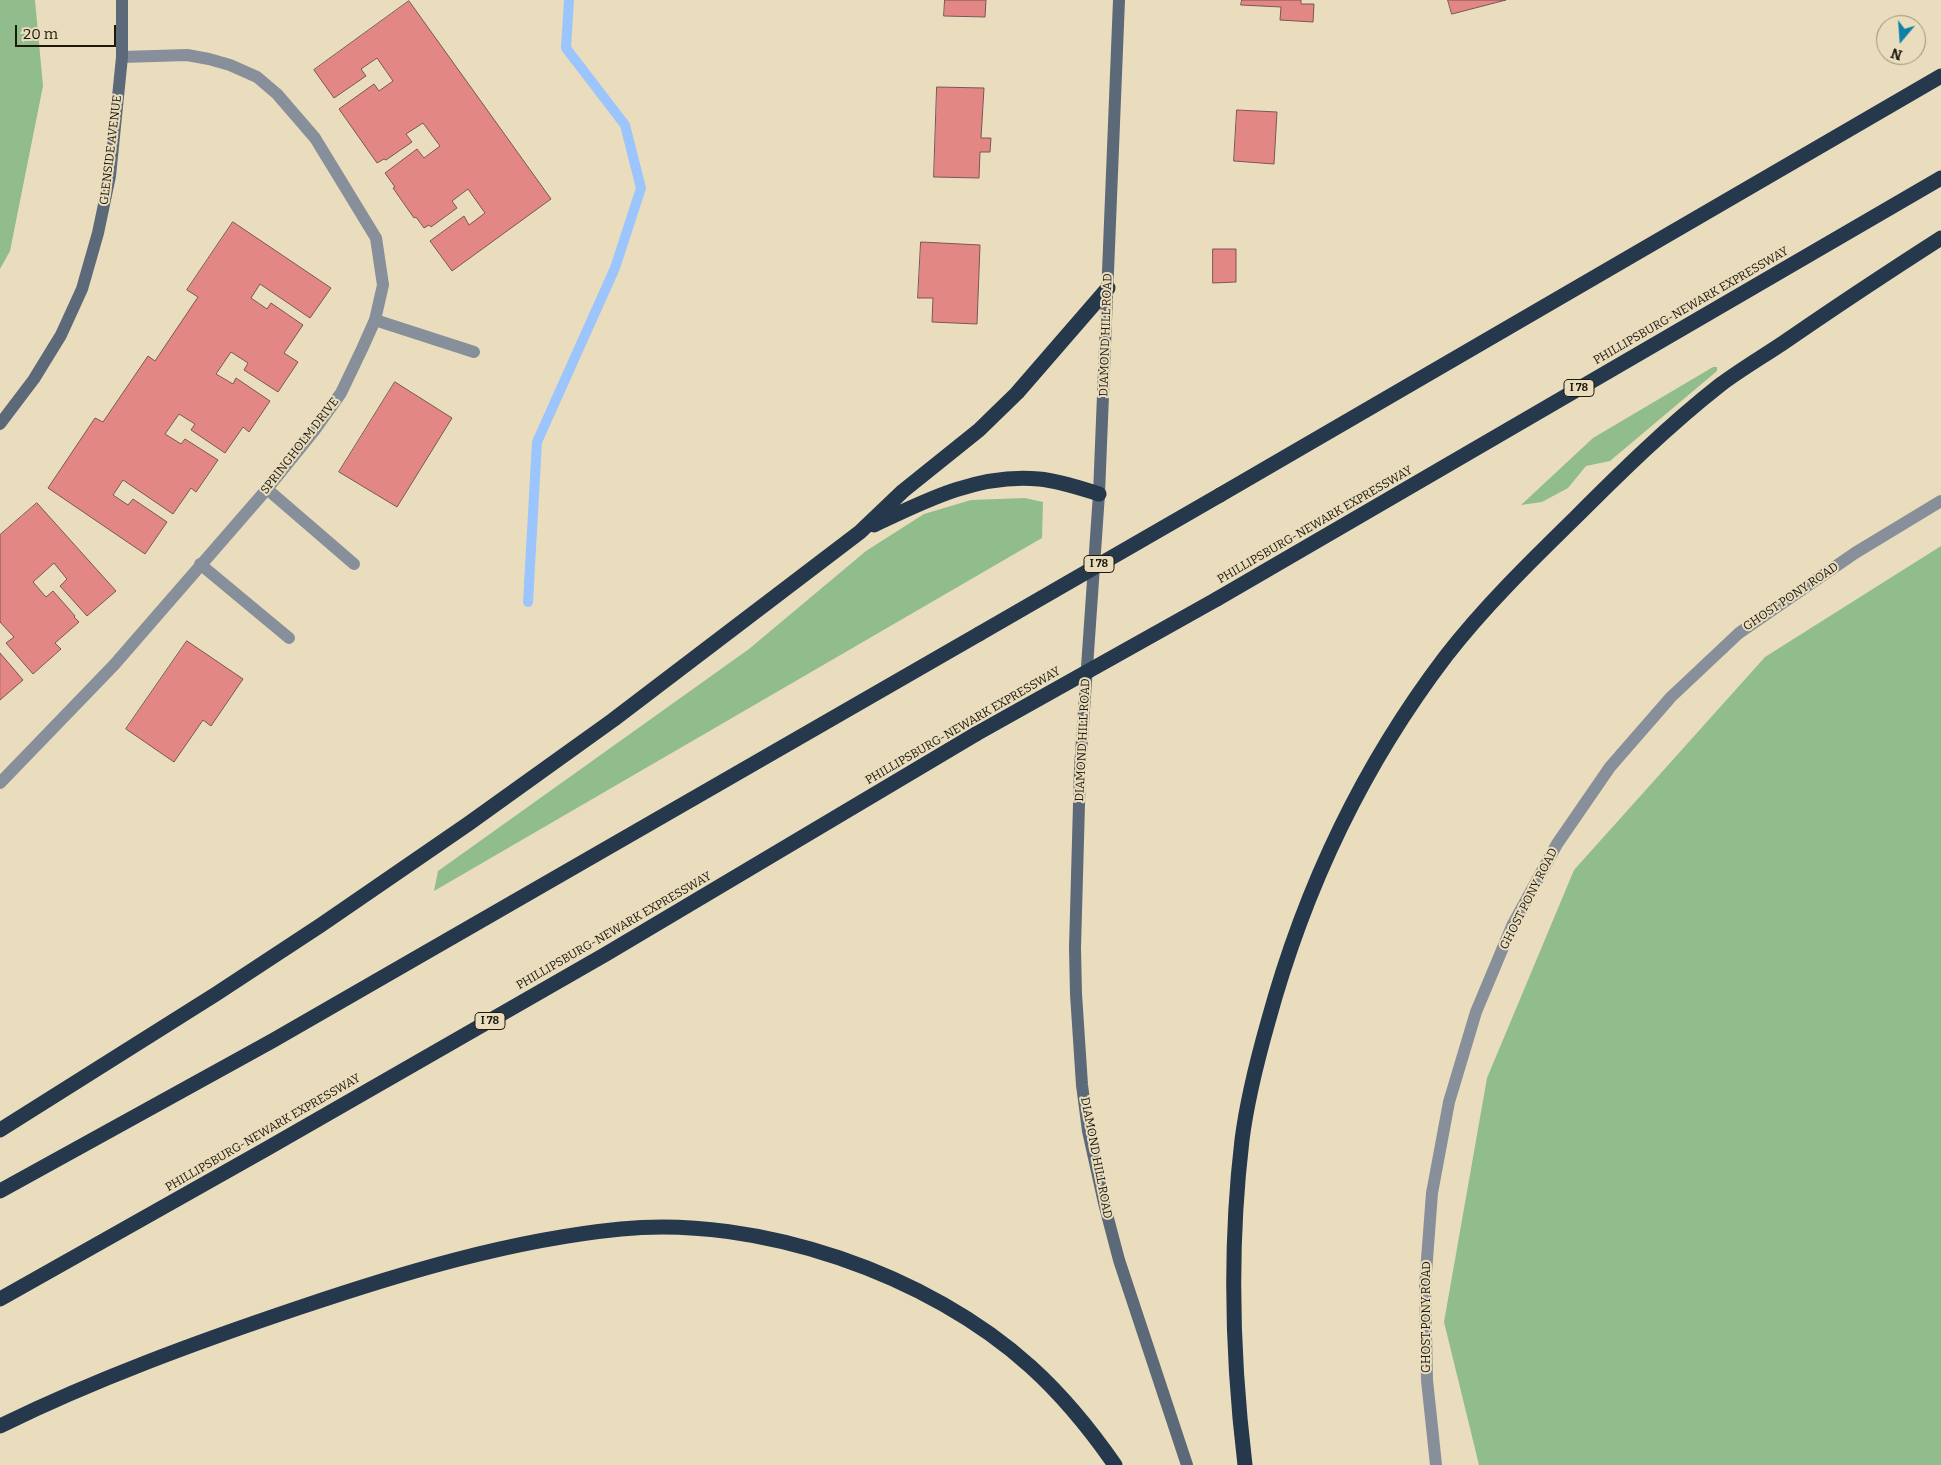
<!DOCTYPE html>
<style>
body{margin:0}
#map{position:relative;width:1941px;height:1465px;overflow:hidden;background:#eaddbe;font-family:Bitter,serif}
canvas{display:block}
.north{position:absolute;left:1876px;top:15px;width:50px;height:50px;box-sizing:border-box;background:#eaddbe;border:1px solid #988f77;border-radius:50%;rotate:198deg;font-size:14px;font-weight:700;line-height:20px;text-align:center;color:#1d190d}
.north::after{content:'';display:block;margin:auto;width:18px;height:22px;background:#0d81a7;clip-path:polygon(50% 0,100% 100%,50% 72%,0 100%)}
.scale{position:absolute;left:15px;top:25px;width:101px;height:22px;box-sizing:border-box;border:2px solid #1d190d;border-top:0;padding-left:6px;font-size:15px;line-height:18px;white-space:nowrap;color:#1d190d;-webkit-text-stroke:4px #eaddbe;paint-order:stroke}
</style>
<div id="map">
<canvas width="1941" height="1465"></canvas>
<div class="north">N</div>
<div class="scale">20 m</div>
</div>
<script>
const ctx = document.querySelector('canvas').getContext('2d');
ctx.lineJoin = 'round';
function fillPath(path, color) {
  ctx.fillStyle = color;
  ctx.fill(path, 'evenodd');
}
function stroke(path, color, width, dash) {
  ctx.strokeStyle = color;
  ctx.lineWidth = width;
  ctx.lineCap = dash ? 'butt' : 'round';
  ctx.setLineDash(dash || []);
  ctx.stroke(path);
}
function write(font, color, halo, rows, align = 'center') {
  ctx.font = font + ' Bitter,serif';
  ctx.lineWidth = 4;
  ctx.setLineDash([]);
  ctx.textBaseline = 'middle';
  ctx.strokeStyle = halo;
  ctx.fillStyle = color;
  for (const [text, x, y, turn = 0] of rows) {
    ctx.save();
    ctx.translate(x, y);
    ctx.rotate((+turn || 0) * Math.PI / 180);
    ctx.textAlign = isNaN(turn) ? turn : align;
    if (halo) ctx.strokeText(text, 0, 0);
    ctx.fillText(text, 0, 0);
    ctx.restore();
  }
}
fillPath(new Path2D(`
 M0 0H35L43 86 10 251 0 269Z
 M1713 367H1717V371L1610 461 1586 466 1568 488 1542 502 1521 505 1593 438Z
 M1025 498 1043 502 1042 538 434 891 438 871 749 649 866 551 924 514 971 500Z
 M1941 546V1465H1479L1444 1322 1487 1078 1574 870 1765 657Z`), '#91bd8d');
stroke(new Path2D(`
 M528 602 537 442 615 268 641 188 625 125 566 48 569 0`), '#9cc5fd', 10);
const building = new Path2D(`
 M945 0H986L985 17 944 16Z
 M1242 0H1301V4H1314L1313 22 1280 20 1281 7 1241 5Z
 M1448 0H1506L1452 14Z
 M409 1 551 199 452 271 430 241 464 216 469 225 485 213 468 189 452 201 457 208 431 227 429 225 424 228 416 217 414 218 393 188 395 187 385 173 417 149 424 158 440 146 423 123 406 134 412 142 386 160 384 159 377 163 339 109 374 84 379 91 393 81 377 58 361 69 366 76 334 98 314 70Z
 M937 87 984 88 981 138H991L990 152H980L979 178 934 177Z
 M1237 110 1277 112 1274 164 1234 161Z
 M233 222 331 288 310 318 260 284 251 298 267 309 271 303 303 325 284 353 298 362 278 392 244 370 248 363 231 352 216 374 233 384 236 378 270 401 249 432 243 427 225 453 191 430 195 424 179 414 165 434 181 444 185 439 218 460 196 492 191 488 173 514 123 480 113 495 128 505 133 499 167 522 145 554 48 488 95 418 103 422 148 356 155 361 198 297 187 290Z
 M921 242 980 245 977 324 932 322 933 298H918Z
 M1213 249H1236V282L1213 283Z
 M395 382 452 418 397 507 339 472Z
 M37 503 116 591 87 616 60 586 67 579 54 563 33 582 46 597 53 591 75 616 74 617 79 622 55 643 61 649 33 674 6 643 14 637 0 622V535Z
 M187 641 243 679 211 726 203 720 174 762 126 729Z
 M0 653 23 680 0 700Z`);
fillPath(building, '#e38785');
stroke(building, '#775755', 1);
stroke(new Path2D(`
 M375 320 474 352
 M267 489 354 564
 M200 564 289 638`), '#868f9a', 12);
stroke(new Path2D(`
 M0 783 114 665 267 489 314 431 341 393 362 349 375 320 383 285 376 238 315 138 277 94 257 77 230 65 209 59 187 55 122 57
 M1436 1465 1427 1380 1425 1286 1432 1193 1449 1102 1476 1012 1512 926 1557 844 1610 767 1671 697 1739 633 1855 553 1941 501`), '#868f9a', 12);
stroke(new Path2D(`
 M1119 0 1099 494 1080 768 1075 948 1076 994 1082 1085 1088 1131 1104 1203 1119 1260 1187 1465
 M0 424 34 379 61 335 82 289 98 233 110 176 122 57V0`), '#5c6979', 12);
stroke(new Path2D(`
 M1220 495 1941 76
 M874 525C926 500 980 473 1039 479 1060 481 1080 488 1099 494
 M1217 599 1941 178
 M0 1130 216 994 321 925 468 824 613 720 860 532 903 491 979 430 1017 393 1108 288
 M0 1191 272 1041 979 634
 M0 1299 268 1148 606 954 976 734
 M0 1426C96 1379 197 1342 298 1308 402 1273 510 1240 621 1229 758 1215 929 1274 1031 1367 1063 1396 1090 1429 1115 1465
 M1245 1465C1232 1357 1229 1249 1242 1140 1247 1100 1257 1061 1268 1022 1304 890 1363 765 1446 656 1484 607 1530 562 1575 518 1621 472 1669 425 1720 385 1740 370 1762 357 1783 343 1835 307 1888 272 1941 238`), '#26384c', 15);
stroke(new Path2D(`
 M979 634 1220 495
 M976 734 1217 599`), '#26384c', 15);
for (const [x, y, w] of [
 [1579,388,30],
 [1099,564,30],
 [490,1021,30]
]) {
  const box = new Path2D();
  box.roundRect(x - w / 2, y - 8.5, w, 17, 4);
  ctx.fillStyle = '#eaddbe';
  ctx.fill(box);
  stroke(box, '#1d190d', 1);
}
write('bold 11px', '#1d190d', null, [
 ["I 78",1579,388],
 ["I 78",1099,564],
 ["I 78",490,1021]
]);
write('12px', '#1d190d', '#eaddbe', [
 ["GLENSIDE AVENUE",111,150,-83],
 ["PHILLIPSBURG-NEWARK EXPRESSWAY",1691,306,-30],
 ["DIAMOND HILL ROAD",1106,335,-88],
 ["SPRINGHOLM DRIVE",300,446,-52],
 ["PHILLIPSBURG-NEWARK EXPRESSWAY",1315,525,-30],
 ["GHOST PONY ROAD",1791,597,-34],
 ["PHILLIPSBURG-NEWARK EXPRESSWAY",963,726,-30],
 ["DIAMOND HILL ROAD",1083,740,-87],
 ["GHOST PONY ROAD",1529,899,-63],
 ["PHILLIPSBURG-NEWARK EXPRESSWAY",614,931,-30],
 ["PHILLIPSBURG-NEWARK EXPRESSWAY",263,1133,-30],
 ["DIAMOND HILL ROAD",1096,1158,79],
 ["GHOST PONY ROAD",1427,1317,-90]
]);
</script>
